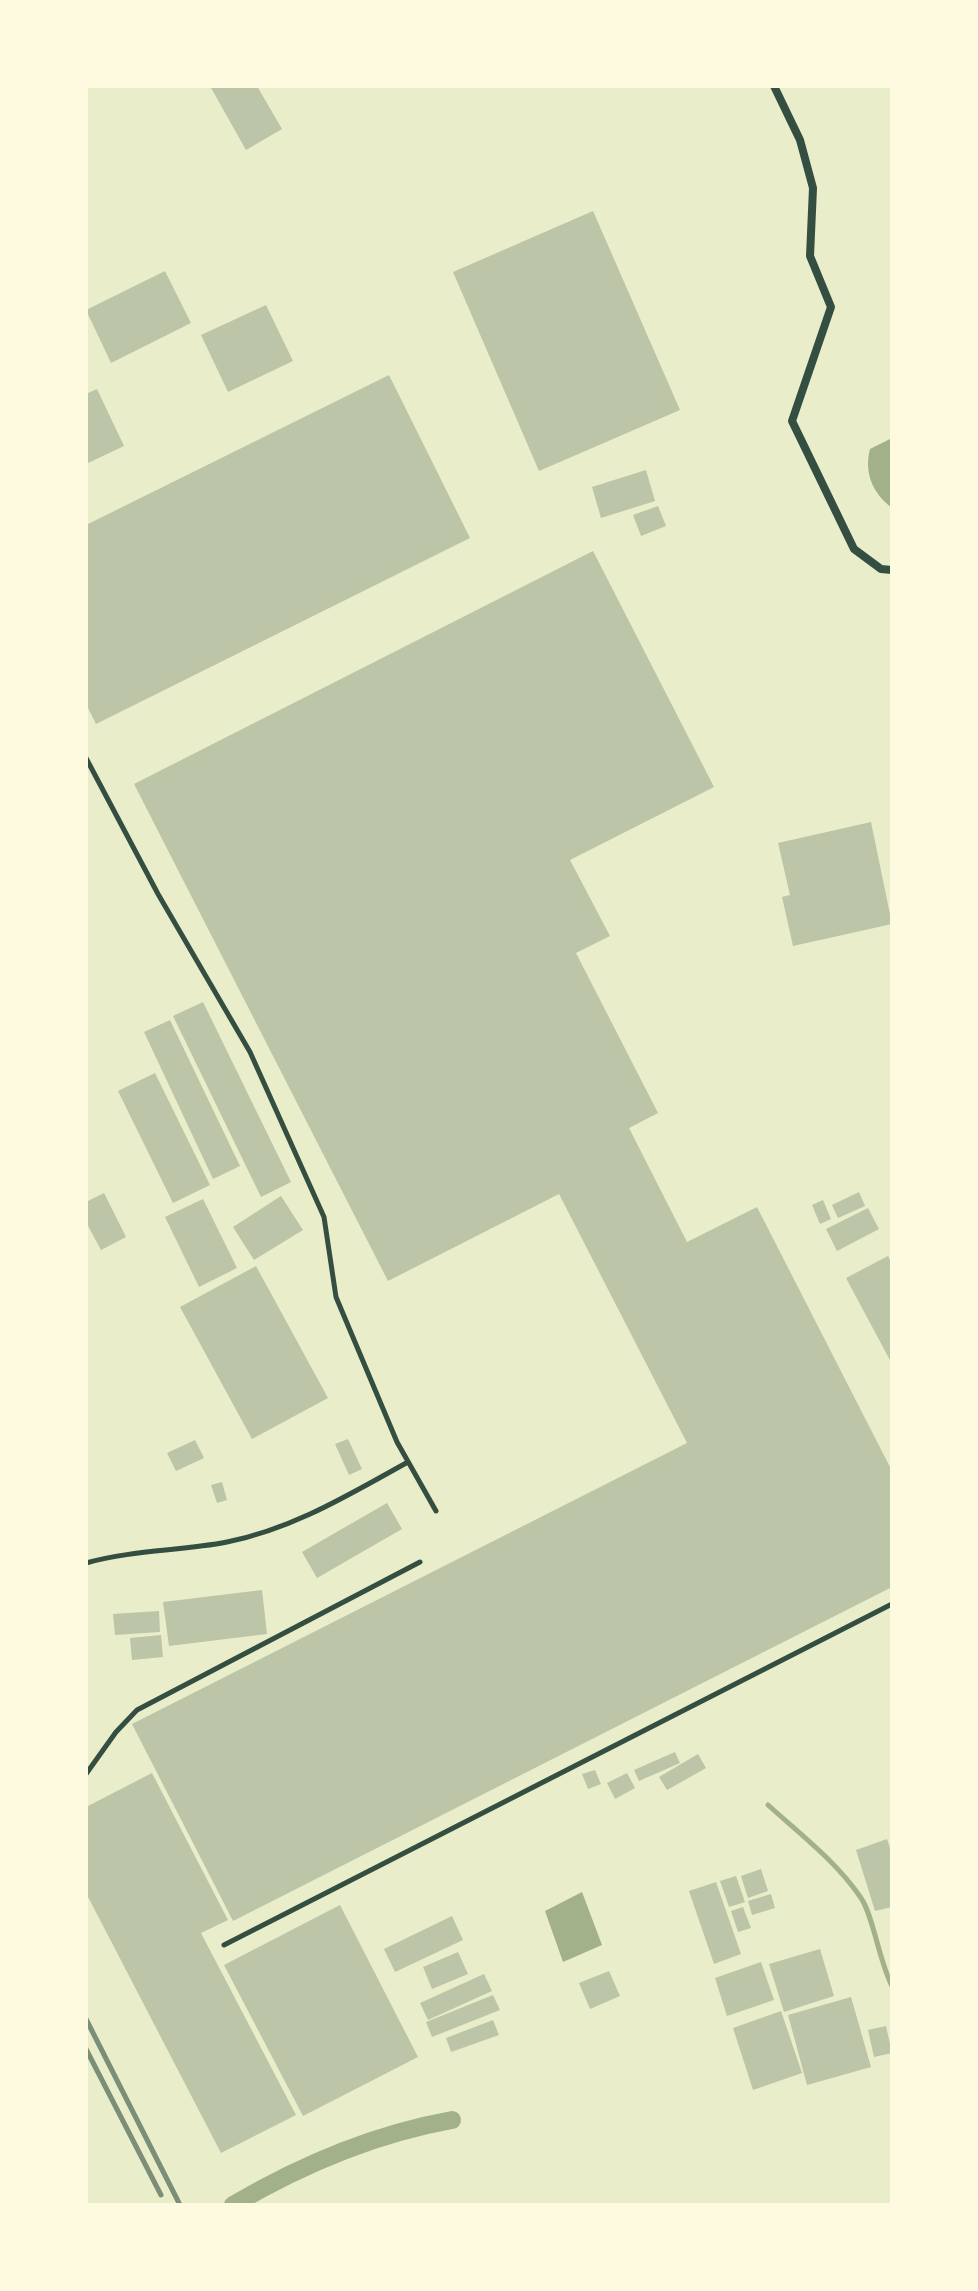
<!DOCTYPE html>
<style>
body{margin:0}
#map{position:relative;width:978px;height:2291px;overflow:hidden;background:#e9edc9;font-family:"Archivo Narrow",sans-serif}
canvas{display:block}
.frame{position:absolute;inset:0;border:88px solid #fefae0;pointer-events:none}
</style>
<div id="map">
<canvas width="978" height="2291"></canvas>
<div class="frame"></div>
</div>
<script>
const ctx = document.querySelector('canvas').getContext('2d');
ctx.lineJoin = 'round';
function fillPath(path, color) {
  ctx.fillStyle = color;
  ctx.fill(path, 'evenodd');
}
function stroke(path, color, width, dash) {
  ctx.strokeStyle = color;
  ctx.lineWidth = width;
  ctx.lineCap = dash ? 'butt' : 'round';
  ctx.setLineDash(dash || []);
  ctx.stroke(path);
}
fillPath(new Path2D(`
 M892 438V508C872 493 864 472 870 449Z
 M582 1892 602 1945 563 1962 545 1911Z`), '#a3b18a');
stroke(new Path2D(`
 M768 1805C799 1833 837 1862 861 1898 873 1915 879 1961 892 1986`), '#a3b18a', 5);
stroke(new Path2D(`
 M233 2205C301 2165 374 2134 452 2120`), '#a3b18a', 18);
fillPath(new Path2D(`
 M210 86H257L282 129 246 150Z
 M593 211 680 410 539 471 453 272Z
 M165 271 191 323 111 363 86 310Z
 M266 305 293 361 228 392 201 335Z
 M389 375 470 538 96 724 86 704V525Z
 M97 389 124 446 86 464V394Z
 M646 470 655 501 601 518 592 487Z
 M658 506 666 526 641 536 633 515Z
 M593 551 714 787 570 860 610 936 576 953 658 1113 629 1128 687 1242 757 1207 892 1471V1587L233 1921 132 1724 687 1443 559 1194 388 1281 134 784Z
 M871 822 892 924 793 946 782 897 790 895 778 843Z
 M203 1002 291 1182 261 1197 173 1016Z
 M170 1020 240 1166 213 1179 144 1032Z
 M155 1073 210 1185 173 1203 118 1091Z
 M859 1192 865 1206 838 1218 832 1205Z
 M104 1193 126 1237 101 1250 86 1222V1202Z
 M281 1196 303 1230 254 1260 233 1227Z
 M203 1199 237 1268 199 1287 165 1217Z
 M823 1200 831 1219 820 1224 812 1205Z
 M868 1208 879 1229 837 1251 826 1229Z
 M888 1256 892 1264V1364L846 1278Z
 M256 1266 328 1398 252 1439 180 1307Z
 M348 1439 362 1469 349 1475 335 1444Z
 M195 1440 204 1458 176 1471 167 1453Z
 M222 1482 227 1500 217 1503 211 1485Z
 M387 1503 402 1529 317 1578 302 1552Z
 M262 1590 267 1634 169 1646 163 1602Z
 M159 1611 160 1632 115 1635 113 1614Z
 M161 1635 163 1657 132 1660 130 1638Z
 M675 1752 680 1763 639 1781 634 1770Z
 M698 1754 706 1768 667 1790 659 1777Z
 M595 1770 601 1784 588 1789 582 1774Z
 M152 1773 228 1920 201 1933 296 2115 221 2153 86 1893V1807Z
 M627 1773 635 1788 615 1799 607 1783Z
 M887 1839 892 1854V1907L875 1911 856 1850Z
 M761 1869 768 1891 748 1898 741 1876Z
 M736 1876 745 1902 729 1907 720 1881Z
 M716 1882 741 1954 714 1964 689 1891Z
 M771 1894 775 1908 752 1915 748 1901Z
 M340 1905 418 2057 303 2116 224 1965Z
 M743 1907 751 1928 738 1932 731 1911Z
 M452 1916 463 1940 395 1972 384 1949Z
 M820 1949 834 1996 784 2012 769 1964Z
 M458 1952 468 1974 432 1989 423 1967Z
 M761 1962 774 2000 727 2016 715 1978Z
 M609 1971 620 1996 590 2009 579 1983Z
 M484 1974 492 1991 428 2020 420 2003Z
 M493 1995 500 2010 432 2037 426 2022Z
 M851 1997 871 2067 807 2085 788 2015Z
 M781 2011 802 2073 753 2090 733 2028Z
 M493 2020 499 2035 451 2052 446 2038Z
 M886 2026 892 2053 874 2057 868 2030Z`), '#bcc5a7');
stroke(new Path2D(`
 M86 758 158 894 250 1052 324 1217 336 1297 397 1442 436 1511
 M86 1563C132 1550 181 1551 227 1542 293 1529 350 1494 408 1462
 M86 1774 116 1732 137 1710 420 1562
 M224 1945 892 1604`), '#344e41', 5);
stroke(new Path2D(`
 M774 86 800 140 813 188 810 256 831 307 792 421 854 549 881 569 892 570`), '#344e41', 8);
stroke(new Path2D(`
 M86 2019 180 2205
 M86 2049 161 2195`), '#7c8e77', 5);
</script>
